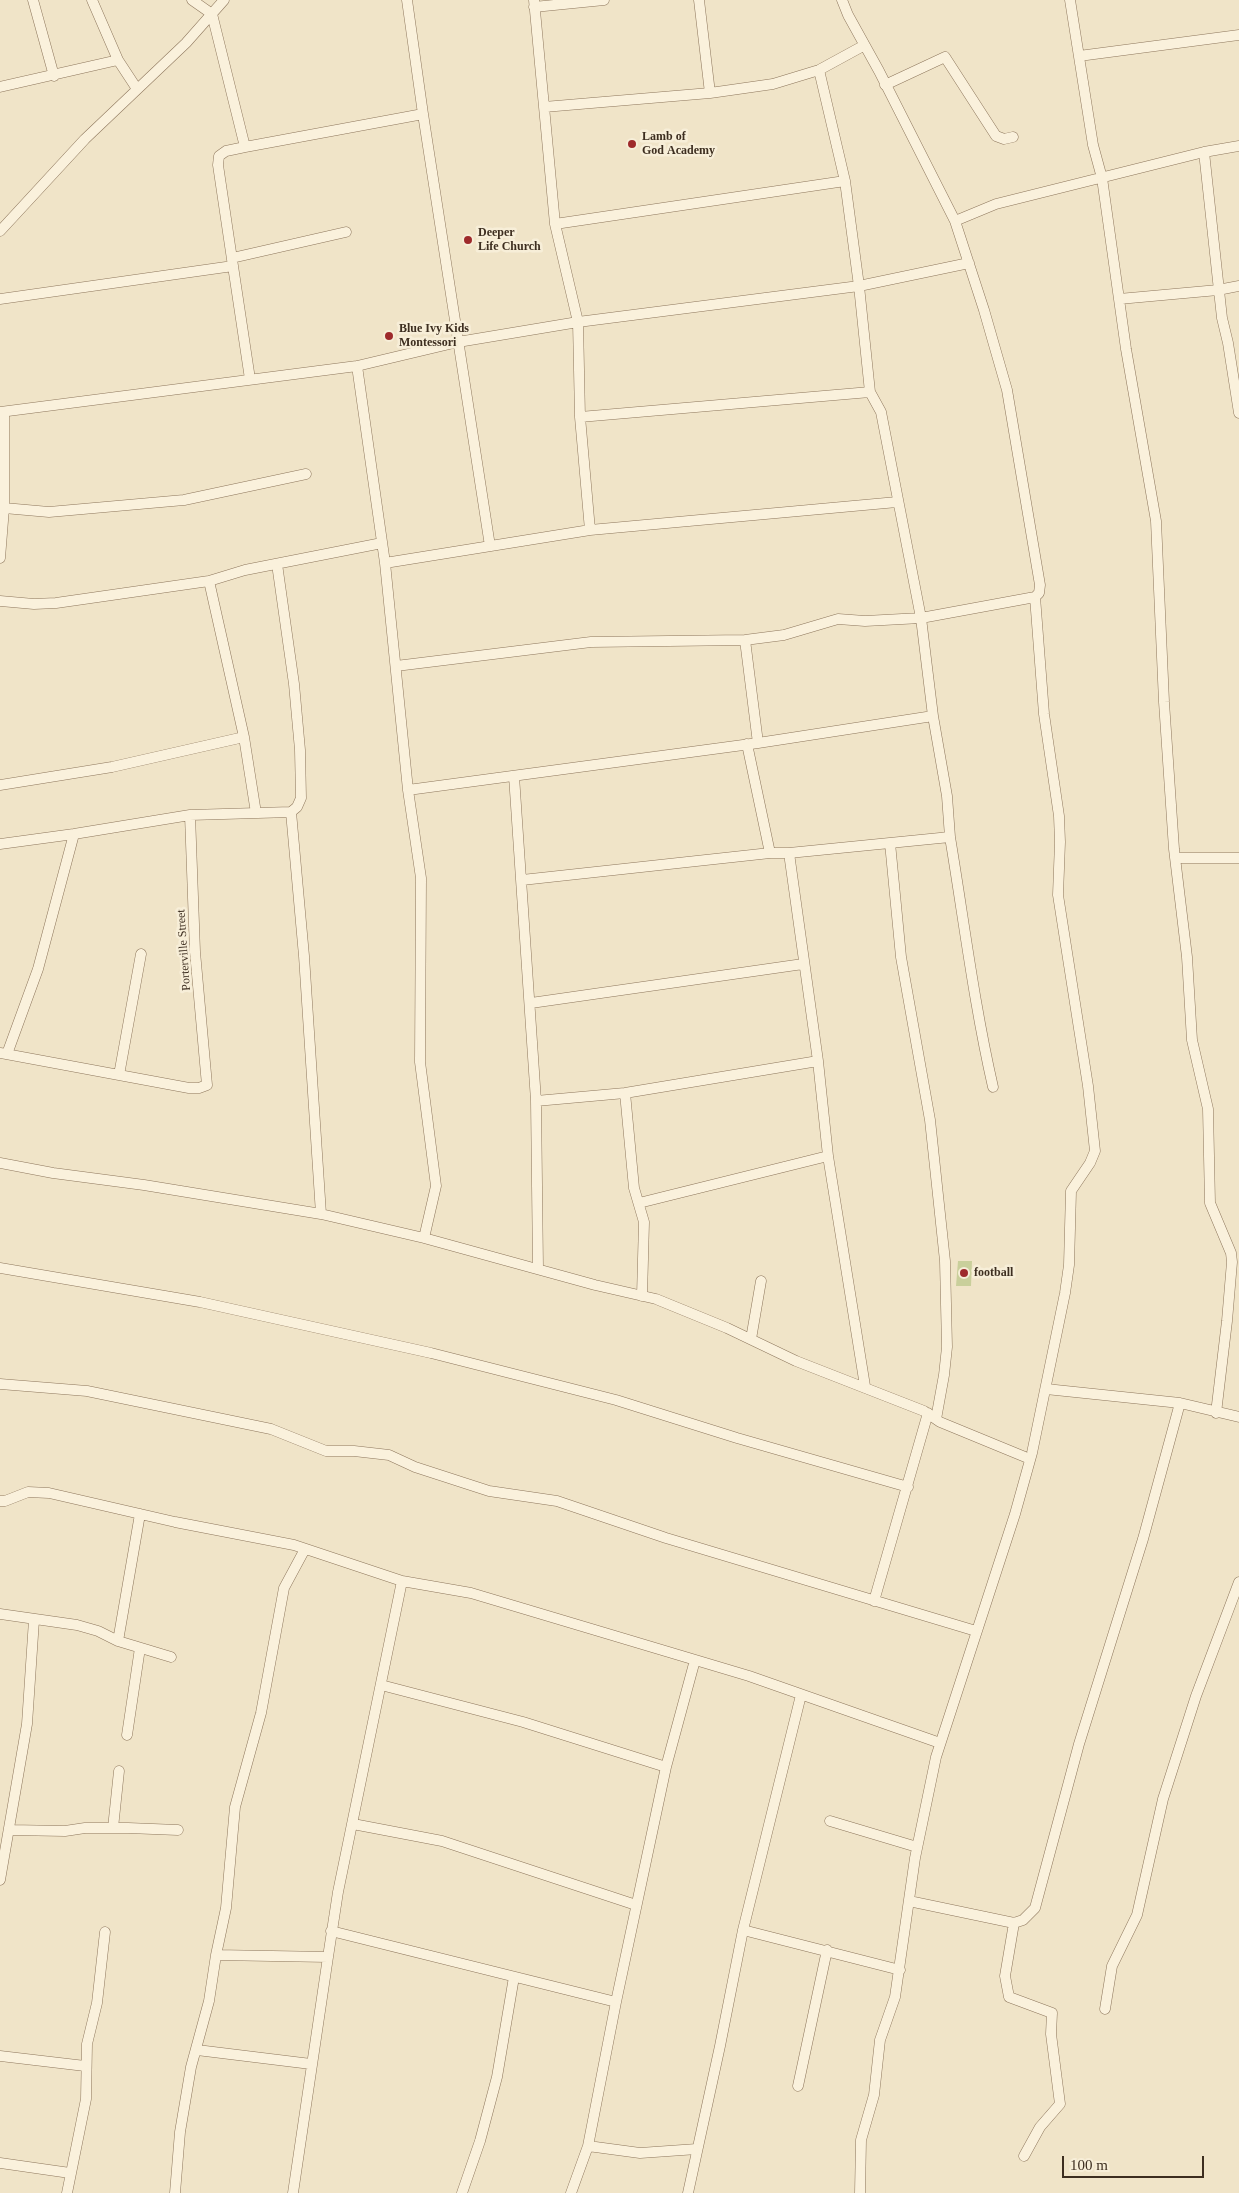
<!DOCTYPE html>
<style>
body{margin:0}
#map{position:relative;width:1239px;height:2193px;overflow:hidden;background:#f0e4c8;font-family:Georgia,serif}
canvas{display:block}
.scale{position:absolute;left:1062px;top:2156px;width:142px;height:22px;box-sizing:border-box;border:2px solid #3d2e20;border-top:0;padding-left:6px;font-size:15px;line-height:18px;white-space:nowrap;color:#3d2e20;-webkit-text-stroke:4px #f7eed8;paint-order:stroke}
</style>
<div id="map">
<canvas width="1239" height="2193"></canvas>
<div class="scale">100 m</div>
</div>
<script>
const ctx = document.querySelector('canvas').getContext('2d');
ctx.lineJoin = 'round';
function fillPath(path, color) {
  ctx.fillStyle = color;
  ctx.fill(path, 'evenodd');
}
function stroke(path, color, width, dash) {
  ctx.strokeStyle = color;
  ctx.lineWidth = width;
  ctx.lineCap = dash ? 'butt' : 'round';
  ctx.setLineDash(dash || []);
  ctx.stroke(path);
}
function write(font, color, halo, rows, align = 'center') {
  ctx.font = font + ' Georgia,serif';
  ctx.lineWidth = 5;
  ctx.setLineDash([]);
  ctx.textBaseline = 'middle';
  ctx.strokeStyle = halo;
  ctx.fillStyle = color;
  for (const [text, x, y, turn = 0] of rows) {
    ctx.save();
    ctx.translate(x, y);
    ctx.rotate((+turn || 0) * Math.PI / 180);
    ctx.textAlign = isNaN(turn) ? turn : align;
    if (halo) ctx.strokeText(text, 0, 0);
    ctx.fillText(text, 0, 0);
    ctx.restore();
  }
}
fillPath(new Path2D(`
 M958 1261H972L971 1286H956Z`), '#c9cf9b');
const minor = new Path2D(`
 M33 0 54 76
 M92 0 118 60 137 89
 M192 0 212 14 245 147
 M407 0 423 114 490 546
 M534 0 555 224 578 322 580 417 590 530
 M699 0 710 93
 M1070 0 1093 145 1102 178 1126 349 1156 521 1164 702 1174 849 1187 957 1192 1040 1208 1109 1210 1203 1231 1253 1232 1262 1227 1321 1216 1413
 M534 7 604 0
 M1079 56 1239 35
 M885 85 945 57 996 136 1004 139 1013 137
 M0 87 118 60
 M544 107 710 93 773 84 819 70 863 46
 M1204 152 1222 318 1228 343 1239 413
 M955 221 996 204 1204 152 1239 146
 M555 224 845 181
 M0 231 85 139 186 43 224 0
 M232 258 346 232
 M233 266 218 165 219 156 226 151 245 147 423 114
 M0 299 233 266 250 379
 M1119 299 1218 290 1239 286
 M357 366 385 563 408 790 421 878 420 1062 436 1186 424 1238
 M0 412 357 366 458 342 578 322 859 286 969 263
 M580 417 870 392
 M4 508 49 512 184 500 306 474
 M0 558 4 508V412
 M385 563 590 530 897 502
 M209 581 244 737 256 813
 M0 601 34 604 56 603 209 581 245 570 382 543
 M745 640 758 743
 M396 666 591 642 745 640 784 635 838 619 865 621 921 618 1035 597 1039 593 1040 585 1007 390 984 310 955 221 879 71 848 15 842 0
 M747 744 770 853
 M514 776 536 1101 538 1268
 M0 785 112 767 244 737
 M408 790 758 743 933 716
 M291 812 304 956 321 1214
 M950 837C964 921 974 1004 993 1087
 M890 843 901 957 930 1120 945 1261 947 1347 944 1375 936 1419
 M0 844 74 834 190 815 291 812 297 807 301 798 300 750 294 684 277 564
 M1175 858H1239
 M522 880 770 853H789L950 837 947 796 933 716 921 618 881 412 870 392 859 286 845 181 819 70
 M531 1003 803 964
 M0 1053 189 1088H199L207 1085 195 952 190 815
 M7 1054 38 969 74 834
 M818 1061 828 1156 865 1386
 M119 1075 141 954
 M625 1093 634 1188 644 1222 642 1296
 M536 1101 625 1093 818 1061 789 853
 M0 1163 53 1173 144 1185 321 1214 424 1238 595 1285 656 1299 727 1328 796 1361 924 1411 940 1422 1030 1459
 M639 1203 828 1156
 M0 1268 200 1302 431 1353 616 1400 737 1438 908 1487
 M751 1339 761 1281
 M0 1384 87 1391 271 1429 326 1451H354L389 1455 415 1467 489 1491 557 1501 666 1538 976 1631
 M1046 1389 1180 1403 1239 1417
 M0 1501H5L28 1492 49 1493 175 1522 294 1545 402 1581 471 1593 749 1676 940 1743
 M874 1601 928 1413
 M0 1614 77 1625 98 1631 118 1641 171 1657
 M118 1641 140 1514
 M381 1685 523 1722 666 1767
 M127 1735 140 1648
 M830 1821 917 1847
 M353 1824 442 1841 636 1905
 M113 1828 119 1771
 M10 1830 65 1831 85 1828H128L178 1830
 M0 1880 27 1724 34 1620
 M909 1901 1014 1923 1023 1920 1035 1908 1079 1744 1143 1539 1180 1403
 M1014 1923 1005 1976 1009 1997 1052 2013 1051 2034 1060 2104 1040 2127 1024 2156
 M743 1930 900 1970
 M331 1931 616 2002
 M216 1955 328 1957 338 1892 402 1581
 M1105 2009 1112 1966 1137 1915 1163 1799 1196 1696 1239 1582
 M197 2050 311 2064
 M0 2056 85 2066
 M798 2086 827 1950
 M588 2146 640 2153 697 2149
 M0 2163 70 2173
 M67 2193 86 2099 87 2044 97 2003 105 1932
 M175 2193 180 2132 191 2067 209 2001 216 1955 226 1908 235 1807 261 1713 284 1588 305 1549
 M293 2193 328 1957
 M462 2193 480 2141 497 2077 514 1977
 M571 2193 588 2146 616 2002 666 1767 695 1660
 M688 2193 720 2046 743 1930 801 1695
 M860 2193 861 2140 874 2095 880 2040 895 1997 915 1858 936 1757 1015 1514 1032 1453 1065 1293 1069 1265 1071 1191 1090 1163 1095 1151 1088 1086 1058 895 1060 842 1059 816 1044 714 1035 597`);
stroke(minor, '#8d765c', 11);
stroke(minor, '#faf1dc', 10);
for (const [x, y, r, color] of [
 [632,144,5,"#9e2a2b"],
 [468,240,5,"#9e2a2b"],
 [389,336,5,"#9e2a2b"],
 [964,1273,5,"#9e2a2b"]
]) {
  const dot = new Path2D();
  dot.arc(x, y, r, 0, 2 * Math.PI);
  ctx.fillStyle = color;
  ctx.fill(dot);
  stroke(dot, '#f7eed8', 2);
}
write('bold 12px', '#3d2e20', '#f7eed8', [
 ["Lamb of",642,137],
 ["God Academy",642,151],
 ["Deeper",478,233],
 ["Life Church",478,247],
 ["Blue Ivy Kids",399,329],
 ["Montessori",399,343],
 ["football",974,1273]
], 'left');
write('12px', '#3d2e20', '#f7eed8', [
 ["Porterville Street",184,950,-94]
]);
</script>
